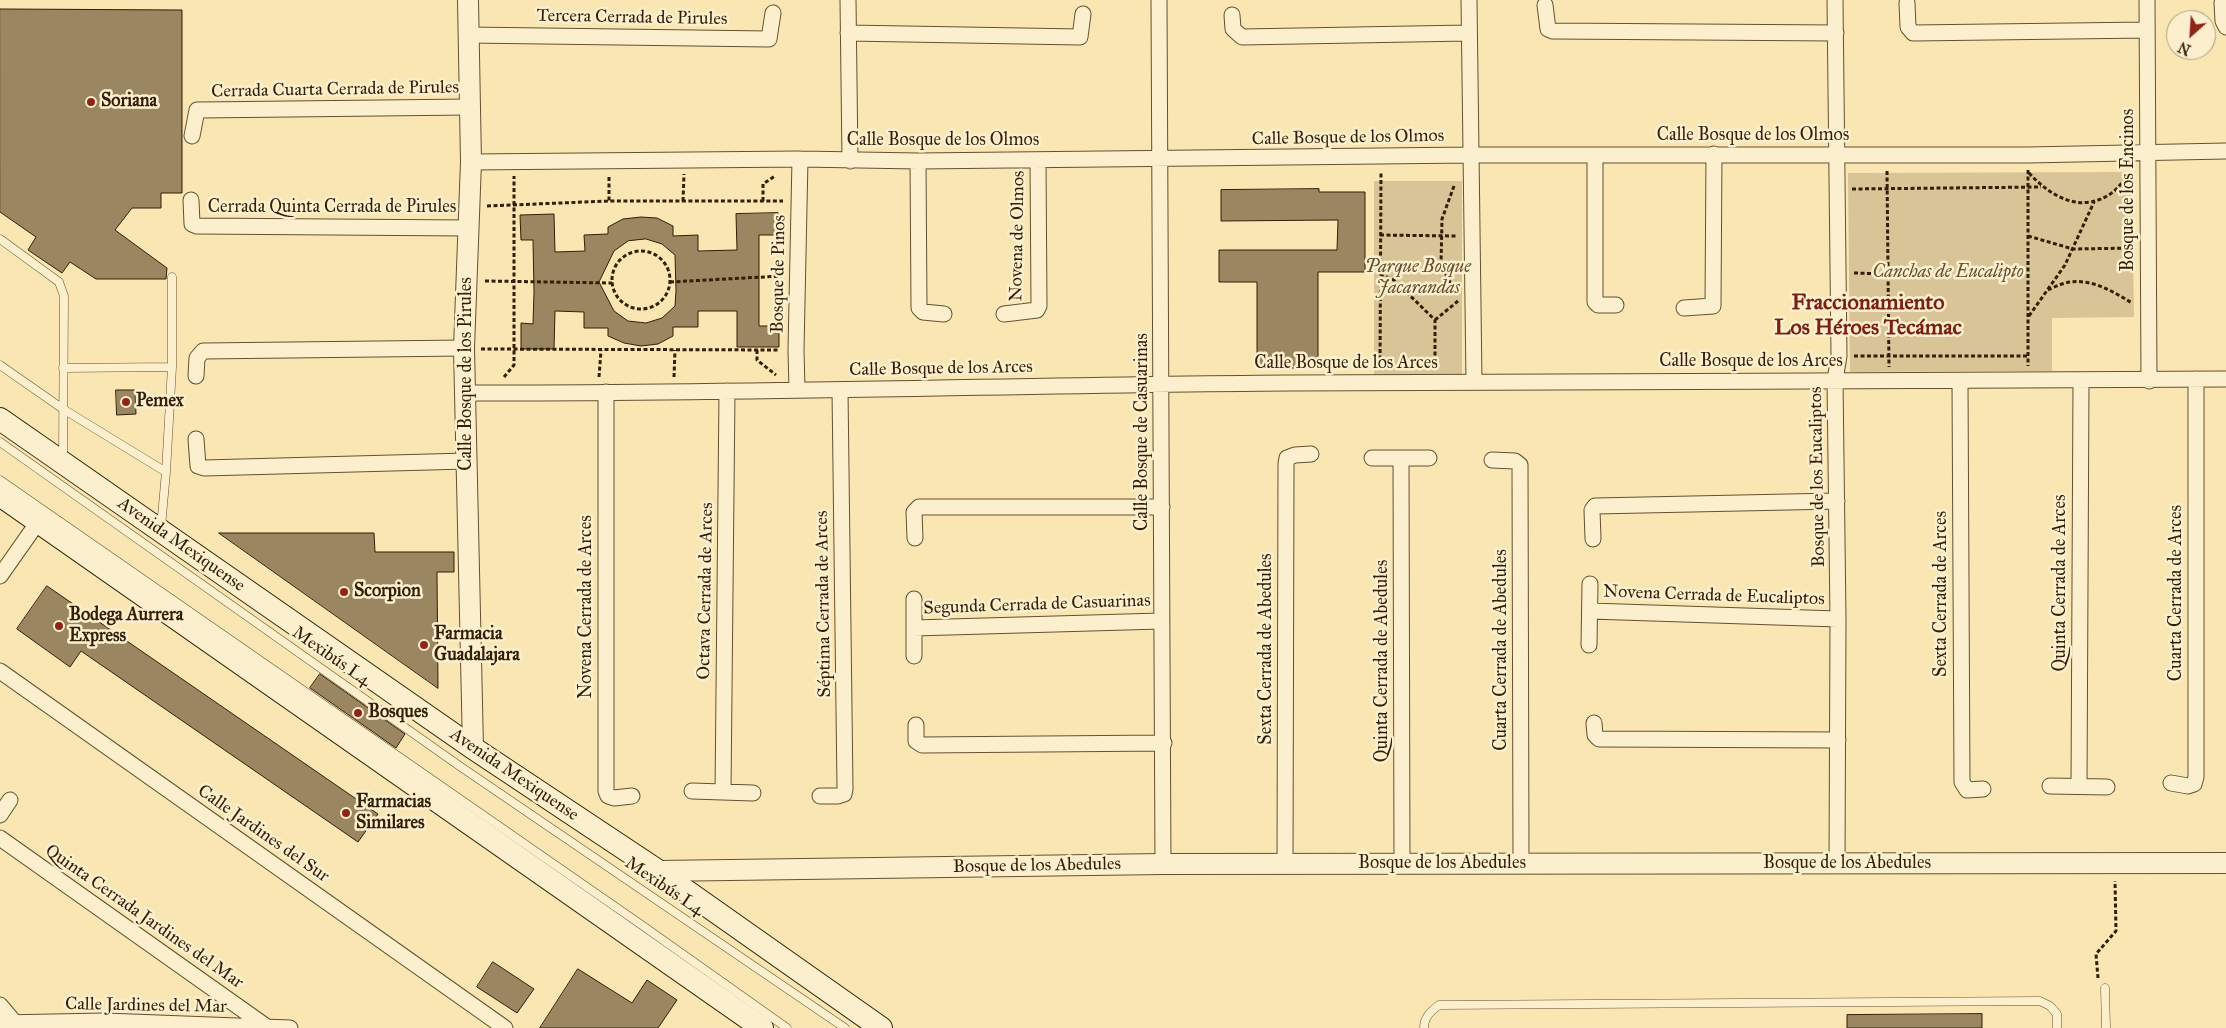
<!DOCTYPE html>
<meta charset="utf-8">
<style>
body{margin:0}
#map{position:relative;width:2226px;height:1028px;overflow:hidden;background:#fae6b3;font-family:"IM FELL Great Primer",serif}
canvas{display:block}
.north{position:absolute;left:2166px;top:10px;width:50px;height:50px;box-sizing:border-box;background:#fcefce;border:1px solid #ab9c7e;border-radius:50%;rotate:206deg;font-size:14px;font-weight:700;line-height:20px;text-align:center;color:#311f06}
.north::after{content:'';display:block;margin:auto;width:18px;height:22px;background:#8f2418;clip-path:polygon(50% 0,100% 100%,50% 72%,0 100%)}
</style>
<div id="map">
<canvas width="2226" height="1028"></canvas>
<div class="north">N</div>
</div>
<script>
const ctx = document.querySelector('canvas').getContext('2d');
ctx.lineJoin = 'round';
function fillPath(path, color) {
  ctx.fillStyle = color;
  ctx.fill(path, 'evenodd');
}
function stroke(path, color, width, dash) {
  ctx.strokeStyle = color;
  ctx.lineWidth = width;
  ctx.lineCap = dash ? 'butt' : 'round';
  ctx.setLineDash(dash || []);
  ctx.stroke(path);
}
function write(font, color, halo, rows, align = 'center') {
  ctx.font = font + ' "IM FELL Great Primer",serif';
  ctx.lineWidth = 5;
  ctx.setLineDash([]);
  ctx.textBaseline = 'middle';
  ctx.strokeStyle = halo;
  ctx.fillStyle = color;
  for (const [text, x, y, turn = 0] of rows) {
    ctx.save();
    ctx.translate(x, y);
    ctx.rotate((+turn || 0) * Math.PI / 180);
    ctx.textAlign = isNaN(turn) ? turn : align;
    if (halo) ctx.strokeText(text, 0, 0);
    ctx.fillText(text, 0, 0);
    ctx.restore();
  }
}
fillPath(new Path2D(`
 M2132 172 2134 317 2052 318V371L1850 372 1848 173Z
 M1374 181H1462V376L1374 375Z`), '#d8c496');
const building = new Path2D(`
 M0 9 182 10V193H161V208H132L115 230 167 268 166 279H96L70 262 62 273 28 250 36 237 0 212Z
 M1319 189V192H1365V272H1318V368H1257V282H1219V250H1337L1338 220 1221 221V190Z
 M778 213 779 235H759V326H779V347H737V311H698V327H673V336L658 344 641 346 624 343 608 336V328H584V312L555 311 554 349H521V323L533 324 534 292 533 240H521L520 215 554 214 555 252 585 251 584 235 608 234V227L623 219 641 217 657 218 673 226V236L698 235V251L737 250 736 214ZM646 239 662 244 675 255 676 291 675 306 662 318 646 323 628 321 614 311 599 282 614 251 628 241Z
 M116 390H135L136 414 117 415Z
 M219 533H374L375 552H454V572H437L438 688Z
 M47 586 378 814 358 842 81 651 70 667 17 629Z
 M320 674 405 734 396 748 310 688Z
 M493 962 534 989 517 1013 477 987Z
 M578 969 632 1003 647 980 677 1000 658 1028H540Z
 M1982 1014V1028H1847V1015Z`);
fillPath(building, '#9a8660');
stroke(building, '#311f06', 1);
const service = new Path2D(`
 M0 239 59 282 64 296 63 458
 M172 277V367
 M0 365 63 409 166 472 161 527
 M63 368 172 367 166 472
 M0 442 461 767 845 1028
 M0 480 643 926 787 1028
 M2105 988 2106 1028
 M1424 1028C1424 1017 1431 1011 1439 1005L2040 1001 2050 1006 2057 1014V1028`);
const minor = new Path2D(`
 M848 0 850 161
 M1159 0 1163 864
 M1469 0 1474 381
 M1835 0 1839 356 1835 380 1838 619 1837 864
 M2147 0 2149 381
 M1907 3 1908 27 1913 33 2147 30
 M2222 3 2223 21 2226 27
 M1545 5 1548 29 1553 31 1836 33
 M1232 15 1233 29 1242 37 1468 33
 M848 33 1080 37 1083 14
 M468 35 769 39 773 13
 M192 136 197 110H200L469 107
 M1595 155V302L1598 305H1616
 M918 161 919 308 923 312 944 314
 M471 162 800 159 918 161 1471 155H2028L2226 151
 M191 200 192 224 197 226 467 228
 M1684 308 1713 306 1714 154
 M1004 314 1037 310 1039 306 1038 160
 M196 376 197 358 203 351 464 348
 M1960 382 1962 782 1967 790 1983 789
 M797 390 796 350 800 159
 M606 392V791L608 796 614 798 632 796
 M466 393C741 394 1015 385 1289 383 1601 380 1914 383 2226 379
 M196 439 198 466 204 468 467 461
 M1372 458H1429
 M1401 458 1402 863
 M1492 460 1515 461 1520 465 1521 864
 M915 538 914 512 919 507H1162
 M1593 539 1592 510 1595 506 1837 501
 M0 576 38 522
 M1590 611 1838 619
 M914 628 1161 621
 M1589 645 1590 584
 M914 656V599
 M0 671 505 1028
 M1594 723 1595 735 1599 739 1838 740
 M916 725V741L922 745 1164 743
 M2171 783 2188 786 2194 784 2196 777V379
 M2050 786 2107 787
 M2079 786 2081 381
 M692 791 753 793
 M723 792 727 391
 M820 796H838L844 794 845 789 840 390
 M0 815 10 800
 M0 838 267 1027
 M1285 865 1286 464 1287 458 1295 455 1311 454
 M0 1005 16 1024
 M0 1023 105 1021 290 1028`);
const tertiary = new Path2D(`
 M468 0 471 162 464 348 473 748
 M658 871 1163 864 2226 863`);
const secondary = new Path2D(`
 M0 419 473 748 658 871 881 1028
 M0 495 762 1028`);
stroke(service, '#635131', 9);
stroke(minor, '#635131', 17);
stroke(tertiary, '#635131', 22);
stroke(secondary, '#311f06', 24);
stroke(new Path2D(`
 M2028 170V366
 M1887 171 1889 367
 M2029 173C2051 197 2082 215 2113 192 2119 187 2125 179 2131 172
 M609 177V201
 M1454 186 1442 219 1441 265 1456 294
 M1852 189 2041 187
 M683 201 684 174
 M763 201V184L775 176
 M487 206 609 201H783
 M1380 235 1456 236
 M2028 236 2073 249 2134 248
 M612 280a29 29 0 1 1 58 0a29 29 0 1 1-58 0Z
 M1854 273 1888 274
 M1380 274 1394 280 1435 320V367
 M485 281 612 283
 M670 282 782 276
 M2048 290C2054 287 2063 283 2070 282 2093 279 2114 292 2132 303
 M2029 316 2065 265 2094 202
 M1435 320 1458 301
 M481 349 780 350
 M757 350V360L776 375
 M1854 356H2028
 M1380 366 1381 172
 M504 377 514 365V176
 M599 377 601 350
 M674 377 675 350
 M2098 978 2096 954 2116 931 2115 881`), '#311f06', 3, [4, 2.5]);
stroke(service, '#fcefce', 8);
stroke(minor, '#fcefce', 15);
stroke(tertiary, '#fcefce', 20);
stroke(secondary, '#fcefce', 22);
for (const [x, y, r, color] of [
 [91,102,5,"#8f2418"],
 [126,402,5,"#8f2418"],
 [344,592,5,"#8f2418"],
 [59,626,5,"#8f2418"],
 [424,645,5,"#8f2418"],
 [358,713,5,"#8f2418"],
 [346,813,5,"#8f2418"]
]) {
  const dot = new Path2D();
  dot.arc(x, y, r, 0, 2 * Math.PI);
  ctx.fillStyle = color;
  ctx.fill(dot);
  stroke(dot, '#fcefce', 2);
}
write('18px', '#311f06', '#fcefce', [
 ["Tercera Cerrada de Pirules",632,18,1],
 ["Cerrada Cuarta Cerrada de Pirules",335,90,-1],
 ["Calle Bosque de los Olmos",1753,136],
 ["Calle Bosque de los Olmos",1348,138,-1],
 ["Calle Bosque de los Olmos",943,141],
 ["Bosque de los Encinos",2129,190,-90],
 ["Cerrada Quinta Cerrada de Pirules",332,208],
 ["Novena de Olmos",1018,236,-89],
 ["Bosque de Pinos",779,274,-89],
 ["Calle Bosque de los Arces",1751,362],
 ["Calle Bosque de los Arces",1346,364],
 ["Calle Bosque de los Arces",941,369,-1],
 ["Calle Bosque de los Pirules",467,374,-90],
 ["Calle Bosque de Casuarinas",1143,432,-90],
 ["Bosque de los Eucaliptos",1818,477,-91],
 ["Avenida Mexiquense",181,545,35],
 ["Quinta Cerrada de Arces",2061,583,-90],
 ["Octava Cerrada de Arces",706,591,-89],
 ["Cuarta Cerrada de Arces",2177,593,-90],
 ["Sexta Cerrada de Arces",1942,594,-90],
 ["Novena Cerrada de Eucaliptos",1714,596,2],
 ["Séptima Cerrada de Arces",824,604,-91],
 ["Segunda Cerrada de Casuarinas",1037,605,-2],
 ["Novena Cerrada de Arces",587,607,-90],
 ["Sexta Cerrada de Abedules",1267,649,-90],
 ["Cuarta Cerrada de Abedules",1502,650,-90],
 ["Mexibús L4",331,657,35],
 ["Quinta Cerrada de Abedules",1383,661,-90],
 ["Avenida Mexiquense",514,775,34],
 ["Calle Jardines del Sur",263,834,35],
 ["Bosque de los Abedules",1442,864],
 ["Bosque de los Abedules",1847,864],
 ["Bosque de los Abedules",1037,866,-1],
 ["Mexibús L4",664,887,34],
 ["Quinta Cerrada Jardines del Mar",144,917,35],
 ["Calle Jardines del Mar",146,1006,1]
]);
write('bold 18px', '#311f06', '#fcefce', [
 ["Soriana",101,102],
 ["Pemex",136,402],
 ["Scorpion",354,592],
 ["Bodega Aurrera",69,616],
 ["Express",69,637],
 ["Farmacia",434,635],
 ["Guadalajara",434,656],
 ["Bosques",368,713],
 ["Farmacias",356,803],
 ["Similares",356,824]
], 'left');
write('italic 18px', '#635131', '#fcefce', [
 ["Parque Bosque",1418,268],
 ["Jacarandas",1418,289],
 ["Canchas de Eucalipto",1948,273]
]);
write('bold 22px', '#7a1f14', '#fcefce', [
 ["Fraccionamiento",1868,304],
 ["Los Héroes Tecámac",1868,329]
]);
</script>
